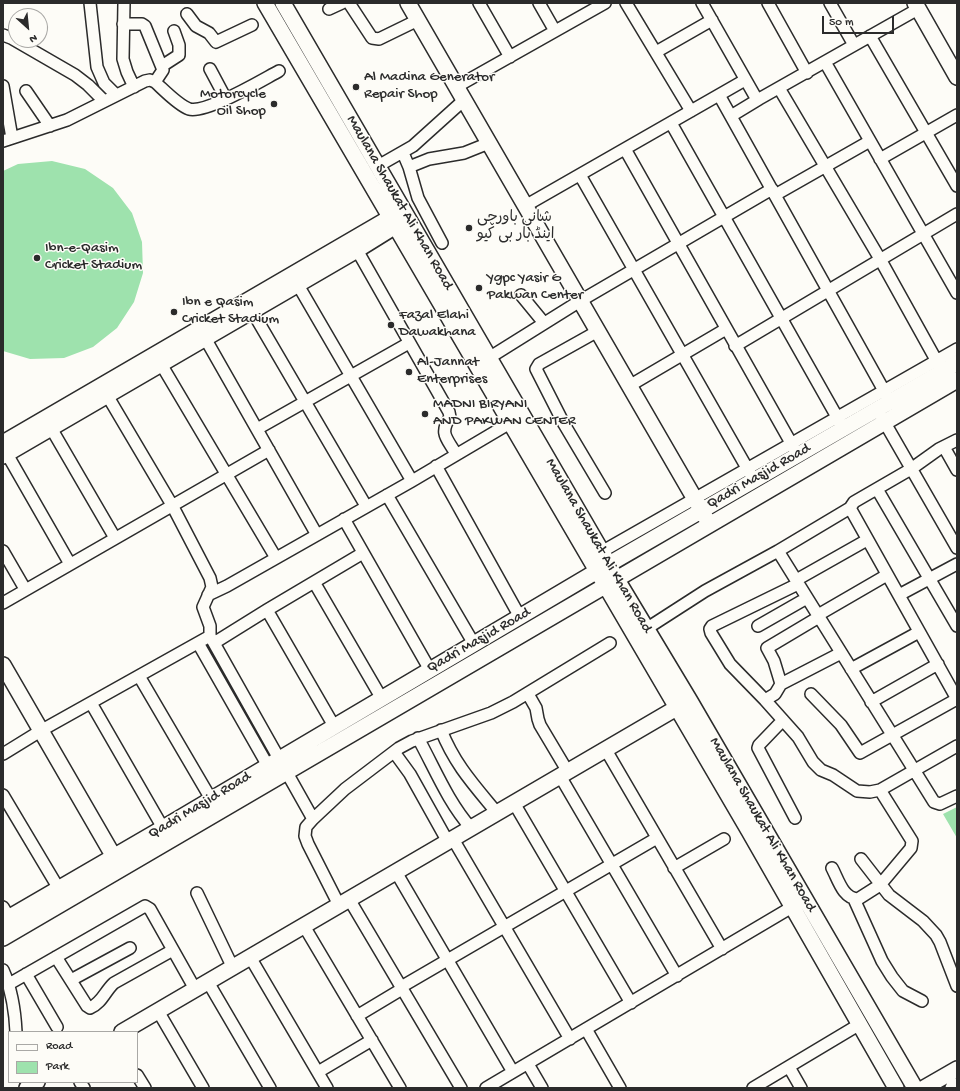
<!DOCTYPE html>
<meta charset="utf-8">
<style>
body{margin:0}
#map{position:relative;width:960px;height:1091px;overflow:hidden;background:#fdfcf7;font-family:"Gochi Hand",sans-serif}
canvas{display:block}
.frame{position:absolute;inset:0;border:4px solid #2b2b2b;pointer-events:none}
.legend{position:absolute;left:8px;top:1031px;width:130px;height:52px;box-sizing:border-box;background:#fdfcf7;border:1px solid #a9a8a5;margin:0;padding:5px 7px;list-style:none;font-size:12px;color:#2b2b2b}
.legend li{display:flex;align-items:center;gap:8px;height:20px}
.legend b{width:20px;border:1px solid #a9a8a5}
.north{position:absolute;left:8px;top:8px;width:40px;height:40px;box-sizing:border-box;background:#fdfcf7;border:1px solid #a9a8a5;border-radius:50%;rotate:153deg;font-size:11px;font-weight:700;line-height:16px;text-align:center;color:#2b2b2b}
.north::after{content:'';display:block;margin:auto;width:14px;height:18px;background:#2b2b2b;clip-path:polygon(50% 0,100% 100%,50% 72%,0 100%)}
.scale{position:absolute;left:822px;top:16px;width:72px;height:18px;box-sizing:border-box;border:2px solid #2b2b2b;border-top:0;padding-left:5px;font-size:12px;line-height:14px;white-space:nowrap;color:#2b2b2b;-webkit-text-stroke:3px #fdfcf7;paint-order:stroke}
</style>
<div id="map">
<canvas width="960" height="1091"></canvas>
<div class="frame"></div>
<ul class="legend">
<li><b style="height:5px;background:#fdfcf7"></b>Road</li>
<li><b style="height:11px;background:#9ee2ad"></b>Park</li>
</ul>
<div class="north">N</div>
<div class="scale">50 m</div>
</div>
<script>
const ctx = document.querySelector('canvas').getContext('2d');
ctx.lineJoin = 'round';
function fillPath(path, color) {
  ctx.fillStyle = color;
  ctx.fill(path, 'evenodd');
}
function stroke(path, color, width, dash) {
  ctx.strokeStyle = color;
  ctx.lineWidth = width;
  ctx.lineCap = dash ? 'butt' : 'round';
  ctx.setLineDash(dash || []);
  ctx.stroke(path);
}
function write(font, color, halo, rows, align = 'center') {
  ctx.font = font + ' "Gochi Hand","Playpen Sans Arabic",sans-serif';
  ctx.lineWidth = 3;
  ctx.setLineDash([]);
  ctx.textBaseline = 'middle';
  ctx.strokeStyle = halo;
  ctx.fillStyle = color;
  for (const [text, x, y, turn = 0] of rows) {
    ctx.save();
    ctx.translate(x, y);
    ctx.rotate((+turn || 0) * Math.PI / 180);
    ctx.textAlign = isNaN(turn) ? turn : align;
    if (halo) ctx.strokeText(text, 0, 0);
    ctx.fillText(text, 0, 0);
    ctx.restore();
  }
}
fillPath(new Path2D(`
 M52 161 85 169 113 188 132 213 142 242 143 273 134 302 117 328 93 347 64 358 30 359 3 351V171L18 164Z
 M957 807V838L943 814Z`), '#9ee2ad');
const street = new Path2D(`
 M90 3 97 67 104 83 116 95
 M124 3 123 59 127 72 134 87
 M349 3 372 38 379 39 418 20
 M479 3 510 57
 M539 3 555 31
 M626 3 691 111
 M702 3 756 98 759 99 918 9
 M768 3 807 73
 M830 3 854 45
 M329 9 342 3
 M187 14 196 26 209 33 216 42 252 25
 M123 24H142L145 26 163 70 155 82
 M3 35 11 38 75 75 88 85 104 101
 M870 36 957 186
 M656 52 712 20
 M825 62 957 293
 M162 66 179 55V45L174 31
 M210 69 226 99
 M3 86 12 138
 M456 87 605 3
 M779 88 880 259 940 367
 M26 91 50 126
 M719 95 887 396
 M731 116 759 99
 M671 123 841 424
 M3 141 67 120 145 81 150 80 155 82C164 90 178 105 189 109 206 114 262 80 279 71
 M625 149 795 450
 M403 153 409 167 418 198 442 243
 M880 159 957 115
 M378 166 413 146 464 100
 M409 167 429 159 464 153 489 143
 M580 175 751 475
 M775 195 870 141
 M525 206 745 80
 M357 250 449 412 450 417C439 434 447 438 456 454
 M298 285 412 481
 M521 295 544 323
 M252 311 366 506
 M598 331 539 364 536 369 564 424 605 493
 M205 338 317 535
 M735 346 957 214
 M484 361 580 301 772 189
 M161 364 276 558
 M629 386 726 329
 M881 416 957 548
 M51 428 115 538
 M257 429 409 343
 M944 447 957 470
 M7 454 70 564
 M436 466 520 617
 M877 489 957 626
 M387 495 474 644
 M344 519 430 670
 M3 551 25 589
 M778 551 934 802 940 804 957 796
 M596 555 957 349
 M797 581 798 579 867 540
 M314 582 382 699
 M798 584 712 626 710 629 711 633 730 664 765 700 798 737 813 762 821 770 833 775 857 791 870 792 880 790 957 746
 M208 595 227 586 412 481 510 423
 M899 595 957 564
 M3 603 269 450
 M267 610 334 726
 M818 615 887 575
 M758 626 807 598
 M646 629 705 591 778 551 850 508
 M210 636 313 819
 M198 643 268 766
 M214 643 267 610 363 553
 M851 669 919 632
 M139 676 211 799
 M781 684 774 661 767 648 819 617
 M528 694 536 708 538 719 540 725 568 772
 M811 694 841 725 860 753 957 699
 M957 699 850 508 854 502 911 469 939 449 957 440
 M765 700 775 694 781 684 841 653
 M871 702 938 664
 M91 703 163 828
 M783 720 759 745 758 748 795 818
 M441 730C455 765 474 785 497 813
 M418 738C435 769 448 802 471 828
 M606 750 722 949
 M394 752 410 774 448 842
 M3 754 42 730 210 636V626L203 607 212 587 210 578 172 505 104 390
 M560 776 677 976
 M3 795 59 889
 M514 803 631 1003
 M453 839 570 1039
 M861 859 889 895 923 921 936 935 940 942 957 986
 M674 868 724 839
 M832 868C838 879 843 899 858 899L880 885 911 848 912 841 880 790
 M396 872 513 1072
 M197 893 233 968
 M349 899 461 1088
 M854 899 882 961 892 977 903 991 922 1001
 M339 905 308 844 305 836 306 827 313 819 345 789 399 748 412 741 491 713 513 702 610 643
 M3 907 9 917
 M304 926 400 1088
 M56 957 87 1006 90 1008C102 1003 105 991 114 983L173 950
 M250 957 327 1088
 M3 970C12 990 15 1010 16 1032
 M26 974 57 1027
 M71 980 130 948
 M208 982 270 1088
 M9 984 145 906 150 909 195 989
 M401 987 657 838
 M158 1011 203 1088
 M357 1016 402 989
 M586 1029 620 1088
 M528 1064 542 1088
 M789 1067 801 1088
 M318 1072 372 1040
 M137 1075 145 1088
 M80 1082 84 1088
 M486 1088 792 907
 M753 1088 860 1024`);
const secondary = new Path2D(`
 M265 3 749 831 896 1088
 M283 3 602 552 616 578 690 701 915 1088
 M408 3 707 520
 M915 3 957 77
 M3 443 386 220
 M3 456 357 250 402 222
 M3 665 114 857
 M3 921 163 828 609 564 957 363
 M3 938C321 753 638 565 957 380
 M122 1032 685 703
 M27 1088 37 1082
 M924 1088 957 1069
 M953 1088 957 1086`);
stroke(street, '#2b2b2b', 14);
stroke(secondary, '#2b2b2b', 18);
stroke(street, '#fdfcf7', 11);
stroke(secondary, '#fdfcf7', 15);
for (const [x, y, r, color] of [
 [356,87,4,"#2b2b2b"],
 [274,104,4,"#2b2b2b"],
 [469,228,4,"#2b2b2b"],
 [37,258,4,"#2b2b2b"],
 [479,288,4,"#2b2b2b"],
 [174,312,4,"#2b2b2b"],
 [391,325,4,"#2b2b2b"],
 [409,372,4,"#2b2b2b"],
 [425,414,4,"#2b2b2b"]
]) {
  const dot = new Path2D();
  dot.arc(x, y, r, 0, 2 * Math.PI);
  ctx.fillStyle = color;
  ctx.fill(dot);
  stroke(dot, '#fdfcf7', 1.5);
}
write('15px', '#2b2b2b', '#fdfcf7', [
 ["Al Madina Generator",364,78],
 ["Repair Shop",364,95],
 ["Motorcycle",266,95,"right"],
 ["Oil Shop",266,112,"right"],
 ["شانی باورچی",477,219],
 ["اینڈ بار بی کیو",477,236],
 ["Ibn-e-Qasim",45,249],
 ["Cricket Stadium",45,266],
 ["Ygpc Yasir G",487,279],
 ["Pakwan Center",487,296],
 ["Ibn e Qasim",182,303],
 ["Cricket Stadium",182,320],
 ["Fazal Elahi",399,316],
 ["Dawakhana",399,333],
 ["Al-Jannat",417,363],
 ["Enterprises",417,380],
 ["MADNI BIRYANI",433,405],
 ["AND PAKWAN CENTER",433,422]
], 'left');
write('15px', '#2b2b2b', '#fdfcf7', [
 ["Maulana Shaukat Ali Khan Road",399,203,60],
 ["Qadri Masjid Road",759,477,-30],
 ["Maulana Shaukat Ali Khan Road",598,546,60],
 ["Qadri Masjid Road",479,641,-30],
 ["Qadri Masjid Road",200,806,-31],
 ["Maulana Shaukat Ali Khan Road",762,825,60]
]);
</script>
